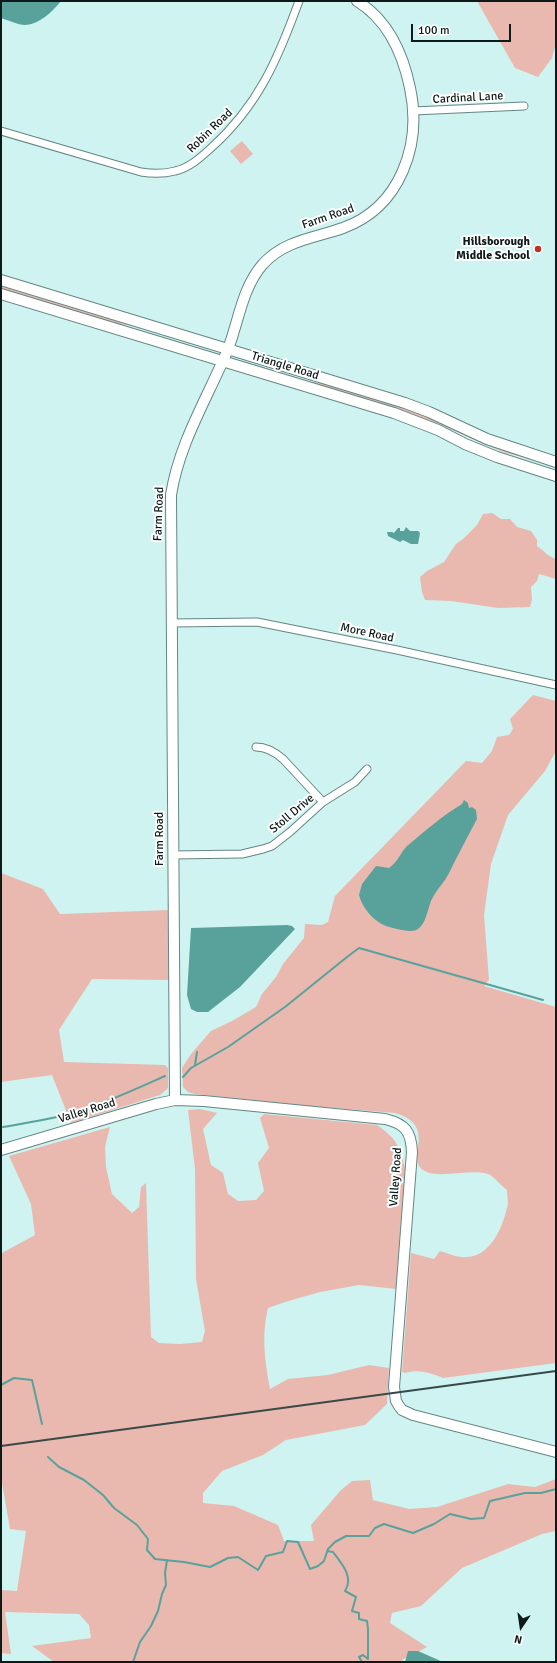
<!DOCTYPE html>
<style>
body{margin:0}
#map{position:relative;width:557px;height:1663px;overflow:hidden;background:#cef3f0;font-family:Signika,sans-serif}
canvas{display:block}
.frame{position:absolute;inset:0;border:2px solid #0c1a19;pointer-events:none}
.north{position:absolute;left:501px;top:1607px;width:40px;height:40px;-webkit-text-stroke:3px #fff;paint-order:stroke;rotate:193deg;font-size:11px;font-weight:700;line-height:16px;text-align:center;color:#0c1a19}
.north::after{content:'';display:block;margin:auto;width:14px;height:18px;background:#0c1a19;clip-path:polygon(50% 0,100% 100%,50% 72%,0 100%)}
.scale{position:absolute;left:411px;top:24px;width:100px;height:18px;box-sizing:border-box;border:2px solid #0c1a19;border-top:0;padding-left:5px;font-size:12px;line-height:14px;white-space:nowrap;color:#0c1a19;-webkit-text-stroke:3px #fff;paint-order:stroke}
</style>
<div id="map">
<canvas width="557" height="1663"></canvas>
<div class="frame"></div>
<div class="north">N</div>
<div class="scale">100 m</div>
</div>
<script>
const ctx = document.querySelector('canvas').getContext('2d');
ctx.lineJoin = 'round';
function fillPath(path, color) {
  ctx.fillStyle = color;
  ctx.fill(path, 'evenodd');
}
function stroke(path, color, width, dash) {
  ctx.strokeStyle = color;
  ctx.lineWidth = width;
  ctx.lineCap = dash ? 'butt' : 'round';
  ctx.setLineDash(dash || []);
  ctx.stroke(path);
}
function write(font, color, halo, rows, align = 'center') {
  ctx.font = font + ' Signika,sans-serif';
  ctx.lineWidth = 4;
  ctx.setLineDash([]);
  ctx.textBaseline = 'middle';
  ctx.strokeStyle = halo;
  ctx.fillStyle = color;
  for (const [text, x, y, turn = 0] of rows) {
    ctx.save();
    ctx.translate(x, y);
    ctx.rotate((+turn || 0) * Math.PI / 180);
    ctx.textAlign = isNaN(turn) ? turn : align;
    if (halo) ctx.strokeText(text, 0, 0);
    ctx.fillText(text, 0, 0);
    ctx.restore();
  }
}
fillPath(new Path2D(`
 M477 1H556V43L552 58 538 77 515 68Z
 M242 141 253 154 241 164 230 151Z
 M1 284 202 346 133 326 107 322 1 290Z
 M243 361 311 382 332 384 408 408 531 459 506 453 481 443 439 424 255 367Z
 M492 513 501 519H510L517 527 531 531 537 540V546C544 551 549 557 556 559V579L539 574 537 581 531 587 532 599 530 607 498 608 451 601 425 600 422 592 420 577 427 571 444 562 456 544 463 539 477 525 483 514Z
 M533 695 556 701V751L545 771 508 815 491 864 484 915 489 980 484 986 556 1007V1363L443 1378C430 1373 419 1369 405 1373L402 1372 411 1253 434 1259 440 1251C450 1254 457 1258 467 1257 490 1256 502 1229 507 1208 509 1203 507 1196 507 1190 501 1186 494 1176 488 1174 471 1168 437 1180 423 1170 406 1158 438 1125 395 1113L310 1106 195 1094 188 1092 183 1087 182 1068 191 1054 211 1031 232 1021 256 1007 262 994 276 977 283 964 304 938 305 924 322 925 328 922 335 896 466 761 482 763 492 751 497 737 509 735 513 729 510 719Z
 M1 873 43 889 60 914 168 910 169 980 92 979 59 1030 64 1062 165 1065 168 1068V1088L160 1095 71 1123 52 1075 1 1082Z
 M200 1109 217 1113 203 1129 211 1165 223 1173 228 1194 238 1201 256 1200 264 1191 258 1163 269 1148 260 1118 264 1114 377 1125C397 1139 399 1145 405 1168L396 1289 359 1285 320 1292 285 1302 268 1308C261 1335 265 1362 270 1389L288 1379 328 1375 369 1365 389 1368 387 1404 365 1425 286 1440 263 1455 222 1471 203 1493V1503L234 1506 278 1525 284 1541H314L311 1525 341 1490 352 1481 370 1480 373 1500 409 1509 437 1507 508 1484 535 1487 556 1479V1531L542 1534 462 1568 421 1606 392 1613 390 1623 427 1647 402 1660 405 1662H54L32 1646 91 1638 89 1625 79 1614 5 1612 11 1654 1 1653V1590L17 1591 26 1531 10 1529 1 1477V1256L2 1253 35 1235 31 1204 9 1156 110 1127 105 1147 106 1167 112 1194 132 1213 139 1207 141 1187 146 1183 151 1337 159 1343 180 1344 202 1342 205 1331 196 1279 195 1169 188 1110Z`), '#e9b9b0');
fillPath(new Path2D(`
 M1 1H61C52 12 40 24 25 25 18 25 8 20 1 18Z
 M406 527 410 531H418L420 533 418 544H411L403 540 400 542 388 536 387 532H392L394 533 398 528H400V531H404Z
 M464 800 468 803 469 808 472 807 476 810 477 819C469 834 461 849 453 865 450 871 447 878 442 884 438 889 432 897 430 904 427 912 426 923 418 929 411 934 394 928 386 926 373 921 362 907 359 895L362 884 376 866 389 868C398 862 400 853 407 846 425 831 442 816 462 804Z
 M287 925 292 926 295 929 240 987 208 1012H197L191 1009 187 995 191 928Z
 M408 1651H418L443 1662H405Z`), '#59a29c');
stroke(new Path2D(`
 M195 1065 197 1052
 M183 1077 191 1068 228 1047 285 1007 347 957 359 948 543 1000
 M3 1127C27 1123 52 1119 76 1112 106 1103 136 1089 165 1076
 M1 1385 14 1378 32 1380 42 1424
 M48 1457 59 1467 84 1480 103 1495 114 1508 137 1525 148 1539 147 1550 155 1559 184 1562 210 1567 228 1558 238 1557 258 1570 266 1556 283 1552 287 1541 298 1542 310 1569 318 1566 324 1561 328 1549 335 1542 346 1536H369L375 1528 384 1524 413 1533 434 1524 450 1514 471 1519 484 1518 490 1501 525 1493H541L556 1489
 M327 1551 333 1552C342 1564 354 1577 345 1591L356 1597 352 1611 359 1613V1619L367 1621 368 1629V1659L363 1655 359 1657 362 1662
 M133 1662 140 1642 151 1626 158 1611 162 1594 166 1585 165 1573 167 1560`), '#59a29c', 2);
const street = new Path2D(`
 M413 111 524 106
 M1 131 141 172C153 174 164 174 175 171 189 168 200 158 211 148 258 106 278 59 299 1
 M171 623 257 622 397 650 556 685
 M256 747C267 747 275 752 283 759L323 802
 M173 855 242 854 263 849 272 846 290 832 323 802 355 782 367 769`);
const secondary = new Path2D(`
 M1 280 405 403 429 412 487 439 556 462
 M1 294 394 413 438 430 465 444 497 457 556 476
 M175 1100 171 495C179 443 208 397 228 349 239 320 242 288 263 264 285 240 315 238 343 228 401 207 422 144 410 88 403 54 388 20 357 1
 M1 1150 156 1104 175 1100 204 1101 385 1119C406 1124 411 1132 412 1152L394 1387 396 1401 399 1406 402 1410 413 1415 556 1452`);
stroke(street, '#638683', 9);
stroke(secondary, '#638683', 12);
stroke(street, '#fff', 7);
stroke(secondary, '#fff', 10);
stroke(new Path2D(`
 M1 1446 556 1371`), '#374a49', 2);
for (const [x, y, r, color] of [
 [538,249,4,"#bf3223"]
]) {
  const dot = new Path2D();
  dot.arc(x, y, r, 0, 2 * Math.PI);
  ctx.fillStyle = color;
  ctx.fill(dot);
  stroke(dot, '#fff', 1.5);
}
write('12px', '#0c1a19', '#fff', [
 ["Cardinal Lane",468,98,-3],
 ["Robin Road",210,131,-44],
 ["Farm Road",328,217,-19],
 ["Triangle Road",285,366,17],
 ["Farm Road",159,514,-88],
 ["More Road",367,633,12],
 ["Stoll Drive",292,814,-40],
 ["Farm Road",160,839,-90],
 ["Valley Road",87,1111,-17],
 ["Valley Road",396,1177,-86]
]);
write('bold 12px', '#0c1a19', '#fff', [
 ["Hillsborough",530,242],
 ["Middle School",530,256]
], 'right');
</script>
